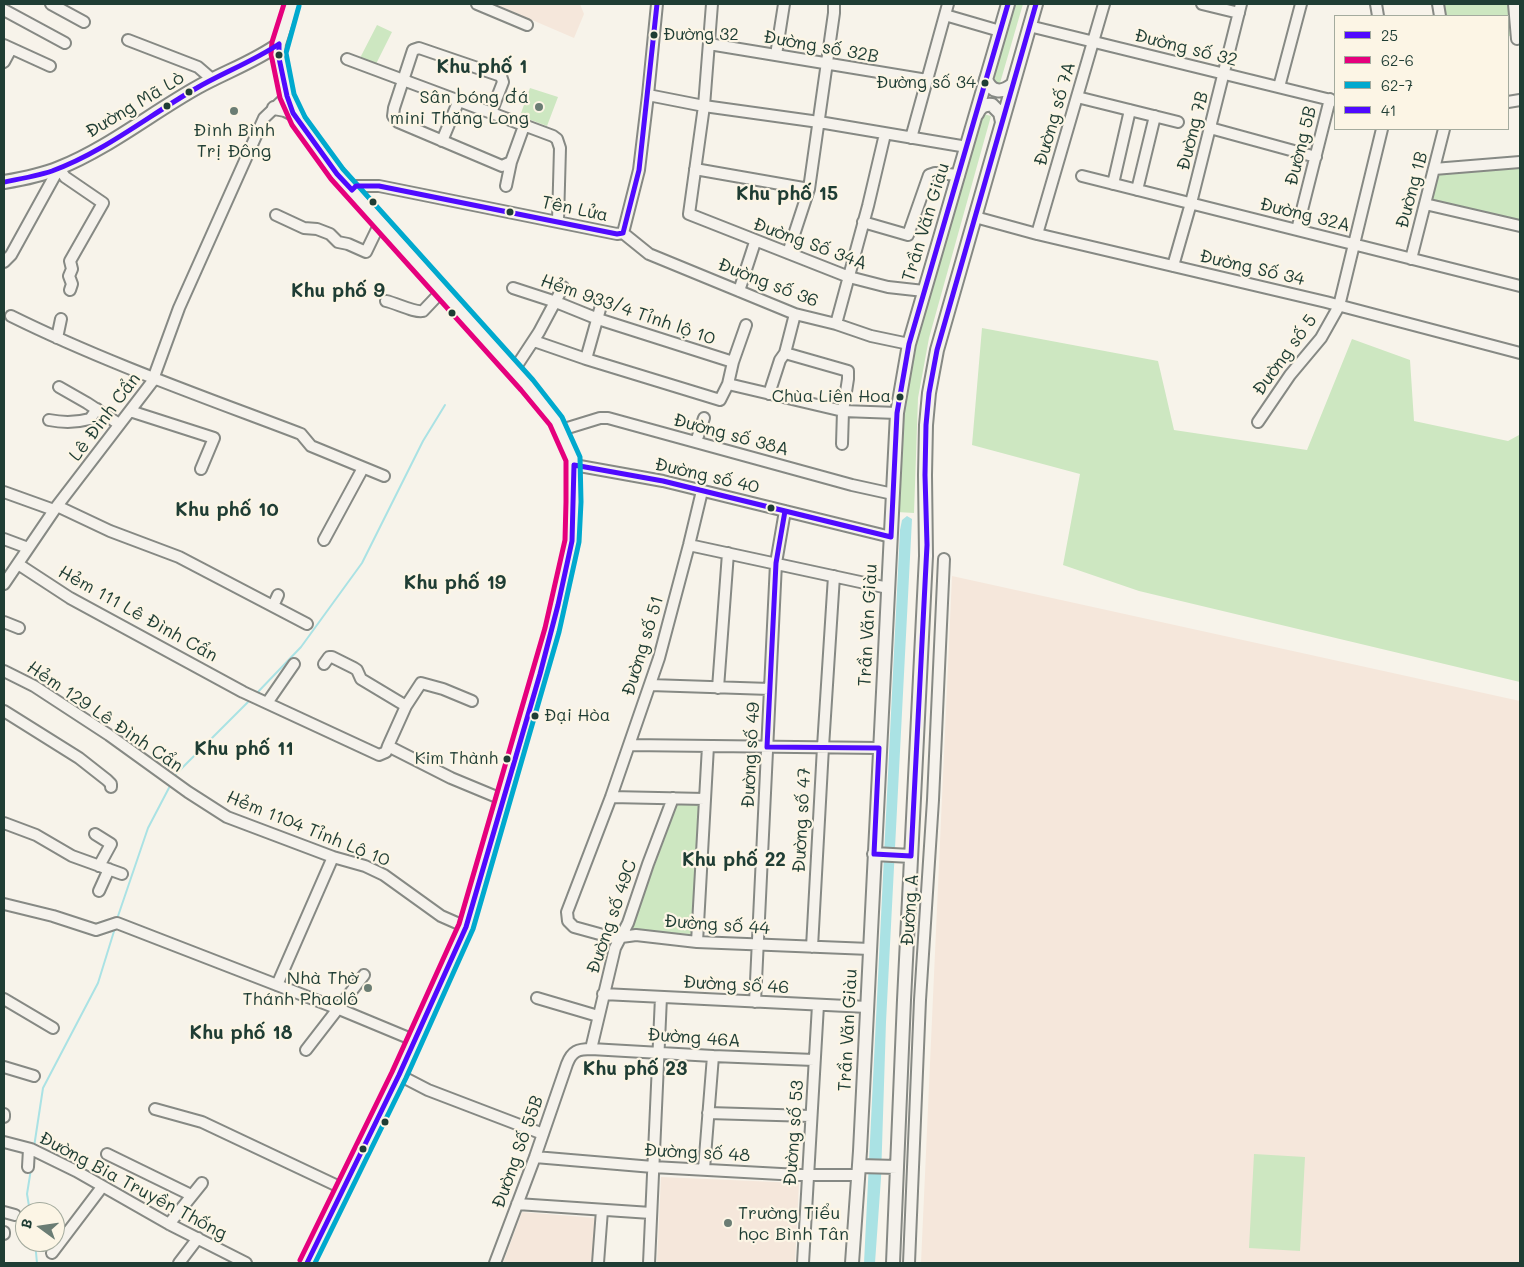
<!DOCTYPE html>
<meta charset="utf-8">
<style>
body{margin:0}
#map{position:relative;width:1524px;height:1267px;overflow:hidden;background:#f7f3ea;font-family:Mali,sans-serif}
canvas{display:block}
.frame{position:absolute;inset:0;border:5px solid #1f3d34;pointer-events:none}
.legend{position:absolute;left:1334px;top:15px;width:175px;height:115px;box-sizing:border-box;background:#fcf5e5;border:1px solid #a4ab9e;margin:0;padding:6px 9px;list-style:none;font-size:15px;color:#1f3d34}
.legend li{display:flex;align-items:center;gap:10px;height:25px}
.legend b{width:25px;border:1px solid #a4ab9e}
.north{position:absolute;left:15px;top:1202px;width:50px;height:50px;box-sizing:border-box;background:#fcf5e5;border:1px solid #a4ab9e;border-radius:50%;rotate:284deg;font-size:14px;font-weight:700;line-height:20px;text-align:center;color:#1f3d34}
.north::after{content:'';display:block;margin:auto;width:18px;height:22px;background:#6b7d74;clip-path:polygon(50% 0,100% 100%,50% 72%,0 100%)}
</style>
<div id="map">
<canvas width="1524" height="1267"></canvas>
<div class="frame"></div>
<ul class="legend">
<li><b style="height:6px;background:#4f0aff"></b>25</li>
<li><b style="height:6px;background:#e5007d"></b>62-6</li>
<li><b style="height:6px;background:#00a9ce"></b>62-7</li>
<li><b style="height:6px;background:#4f0aff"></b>41</li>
</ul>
<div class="north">B</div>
</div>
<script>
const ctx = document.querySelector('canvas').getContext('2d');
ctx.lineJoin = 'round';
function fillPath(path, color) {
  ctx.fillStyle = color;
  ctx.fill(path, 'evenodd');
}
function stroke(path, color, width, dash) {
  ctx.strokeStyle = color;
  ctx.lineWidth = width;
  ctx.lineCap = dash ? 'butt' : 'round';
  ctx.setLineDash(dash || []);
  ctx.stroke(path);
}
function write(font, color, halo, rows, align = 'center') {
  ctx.font = font + ' Mali,sans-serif';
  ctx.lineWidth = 4.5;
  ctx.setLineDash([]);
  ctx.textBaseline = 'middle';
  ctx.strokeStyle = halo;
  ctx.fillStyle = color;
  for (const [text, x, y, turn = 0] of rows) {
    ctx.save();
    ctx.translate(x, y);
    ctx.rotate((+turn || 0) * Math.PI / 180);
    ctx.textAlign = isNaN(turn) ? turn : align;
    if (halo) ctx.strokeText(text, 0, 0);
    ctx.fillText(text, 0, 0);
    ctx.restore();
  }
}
fillPath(new Path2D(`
 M495 4H580L584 14 574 38Z
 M952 576 1520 701V1263H921Z
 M661 1177 799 1183 795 1263H657Z
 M522 1212 595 1218 592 1263H503Z`), '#f5e7db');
fillPath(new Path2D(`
 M1012 4H1023L998 90 988 88Z
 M1442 4H1508L1511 36H1508V16H1443Z
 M377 25 392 32 375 66 360 58Z
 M530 88 558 97 547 126 520 116Z
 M980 113 991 116 929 338 918 398 914 513 897 512 900 438 905 388 914 340Z
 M1519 167 1520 222 1430 201 1438 174Z
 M982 328 1158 361 1174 430 1307 450 1352 339 1410 360 1414 421 1508 441 1519 435 1520 432V682L1139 591 1063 565 1080 474 972 445Z
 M701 804 692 934 630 932 677 805Z
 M1254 1154 1305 1157 1300 1251 1249 1248Z`), '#cde7c1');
fillPath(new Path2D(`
 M907 516 912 519 886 1022 881 1178 875 1263H864L900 530 902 520Z`), '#aae2e4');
stroke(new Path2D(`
 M256 694 301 647 362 563 423 441 445 405
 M174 778 176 774 251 699
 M117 919 148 828 171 784
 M34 1147 43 1088 98 983 115 928
 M30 1212 27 1194 31 1169
 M35 1242 37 1263`), '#aae2e4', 2);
const minor = new Path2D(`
 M51 4 84 22
 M477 4 527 25
 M712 4 704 106 689 214 849 277 888 287 924 291
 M1202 4 1239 13
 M1376 4 1378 16
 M1438 4 1440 16
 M1514 4 1517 39
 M4 10 65 43
 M945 15 1000 31
 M1029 26 1335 101
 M128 40 198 67 213 80
 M709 44 927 80
 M4 45 50 66
 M776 55 784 4
 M347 59 553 136 557 139 560 148 558 221
 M4 62 11 49
 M1279 87 1301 4
 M648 95 704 106 819 122 967 147
 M1077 97 1178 122
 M1508 102 1520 100
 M491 113 503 82 501 76 419 48 413 50 394 108 393 116 398 122 502 166 511 162 524 126
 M1210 128 1316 157
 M911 138 948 4
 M442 141 459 100
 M59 168 65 177 103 203 70 261 72 269 69 276 72 284 70 290
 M695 169 809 189
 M1434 169 1520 162
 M1082 176 1520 286
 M1113 184 1130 110
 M506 186 511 162
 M352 190 356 186H379L617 234 623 233
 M1137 190 1155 116
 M1425 204 1520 226
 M276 215 304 228 317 229 330 234 338 242 348 244 366 252 380 223
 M975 217 1037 234 1326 302 1520 353
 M863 222 908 235 929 175 935 173 959 175
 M1297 230 1330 99
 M623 233 649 254 795 314 836 324 871 336 909 344
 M623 233 639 170 648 95 657 4
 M1037 234 1104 4
 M788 253 809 189 834 13V4
 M1411 259 1444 129
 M4 262 11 255 59 168
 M1173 266 1191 203 1241 4
 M513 288 556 302 598 319 733 362
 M739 291 755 242
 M386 301C396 303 415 313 423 311L442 291
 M11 316C104 362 204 397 301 434L311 446 384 476
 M836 324 868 206 885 134
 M57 338 61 319
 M534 341 586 359 720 400 728 384 733 362 746 325
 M785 353 848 371V379L843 411 842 444
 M586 359 602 302
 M514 370 539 332 563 287
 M728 384 843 411 897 413
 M59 387 87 403 119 424
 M769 394 780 360 785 353 795 314
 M130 411 214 438 201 469
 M49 420C64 423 75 423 90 419L97 409
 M1258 422 1290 375 1321 338 1339 306 1382 129
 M561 430 600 418H608L852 485 893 494
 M696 442 704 418
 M574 465 663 481 891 537
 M702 491 689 545 659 658 611 797 567 912 568 921 574 927 614 938 636 935 697 942 870 949
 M4 492 54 510
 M57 506 110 531 179 557 307 624
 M4 539 28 548
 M324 540 363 468
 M689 545 888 588
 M18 564 70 598 243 692 379 755 386 752 388 746 451 778 504 800
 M4 584 57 506 152 382 179 308 264 118 287 96
 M273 606 278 595
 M4 622 19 628
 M324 664 329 657H332L354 668 357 670 361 679 406 706
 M4 671 34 686 109 735 188 792 227 817 333 857 365 866 384 875 441 916 466 927
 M650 685 770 689
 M718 688 728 553
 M267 703 294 664
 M4 711 79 758 107 780 111 784V787
 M629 745 879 748
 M388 746 406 706 421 683 443 689 472 701
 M611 797 705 799
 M4 823 36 835 72 856 122 874
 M95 834 111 844 99 866
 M99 891 109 869
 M4 904 53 916 96 930 117 923 339 1009 416 1041
 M697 942 708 746
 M812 947 823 747 834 576
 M277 985 333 857
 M603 994 867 1007
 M537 998 598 1016
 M4 999 53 1028
 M755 1002 776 563 785 511
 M591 1049 615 948 628 923 648 864 673 798
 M306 1050 364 975
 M4 1067 34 1076
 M399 1075 428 1090 543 1134
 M155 1109 202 1122 344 1189
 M708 1113 811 1116
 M4 1117V1114
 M4 1142 31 1149 76 1171 169 1224 246 1263
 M107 1154 191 1195
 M535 1157 653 1167 799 1175H858
 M28 1167 29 1149
 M704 1169 713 1056
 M517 1204 651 1213
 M4 1212 15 1215
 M169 1224 202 1183
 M4 1234V1232
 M52 1253 102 1187
 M179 1263 198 1238
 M495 1263 535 1157 567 1064C572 1051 578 1049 591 1049L713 1056 814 1060
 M598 1263 602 1210
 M649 1263 661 997
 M803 1263 818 1005
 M909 1263 920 1000 933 800 944 559`);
const major = new Path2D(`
 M292 4 279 44 278 53 287 96 298 121 337 174 358 198 527 385 556 421 573 459 574 502 572 541 552 630 466 927 399 1075 307 1263
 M986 79C991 93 1002 93 1012 85
 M274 108 285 110 295 115
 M977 114C980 107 984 104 992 105L1000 113 1002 122
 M4 182C22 179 42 175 59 168 107 149 153 112 198 87 225 72 254 62 279 44
 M874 854 911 856
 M859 1166 897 1167
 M852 1263 860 1151 897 413 909 344 1008 4
 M893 1263 904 1000 926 556 925 475 926 425 929 393 937 350 1036 4`);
stroke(minor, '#868984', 14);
stroke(major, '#868984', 16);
stroke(minor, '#f5f2ec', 10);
stroke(major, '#f5f2ec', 12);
stroke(new Path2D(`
 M574 465 663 481 891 537 897 413 909 344 1008 4
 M785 511 776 563 767 747 879 748 874 854 911 856 927 545 925 475 926 425 929 393 937 350 1036 4
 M307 1263 399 1075 466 927 540 674 558 605 572 541 574 465`), '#4f0aff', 5);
stroke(new Path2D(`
 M284 4 272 42 271 54 280 98 292 125 331 179 521 390 550 425 566 461V502L565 540 545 628 459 924 392 1072 300 1260`), '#e5007d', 5);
stroke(new Path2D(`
 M299 6 286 53 294 94 305 117 343 169 533 380 562 417 580 457 581 502 579 542 559 632 473 929 406 1078 315 1263`), '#00a9ce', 5);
stroke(new Path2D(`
 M279 44V58L287 96 293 113 337 174 352 190
 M4 182C20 179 37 176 52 171 104 152 148 116 195 89 222 73 252 62 279 44
 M352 190 356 186H379L617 234 623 233
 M623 233 639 170 657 4`), '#4f0aff', 5);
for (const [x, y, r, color] of [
 [654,35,4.5,"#1f3d34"],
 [279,55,4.5,"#1f3d34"],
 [985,83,4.5,"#1f3d34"],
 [189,92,4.5,"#1f3d34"],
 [167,106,4.5,"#1f3d34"],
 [539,107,5,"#6b7d74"],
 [234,111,5,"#6b7d74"],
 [373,202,4.5,"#1f3d34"],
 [510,212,4.5,"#1f3d34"],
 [452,313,4.5,"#1f3d34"],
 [900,397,4.5,"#1f3d34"],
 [771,508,4.5,"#1f3d34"],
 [535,716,4.5,"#1f3d34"],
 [507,759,4.5,"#1f3d34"],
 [368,988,5,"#6b7d74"],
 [385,1122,4.5,"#1f3d34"],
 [363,1149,4.5,"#1f3d34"],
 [728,1223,5,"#6b7d74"]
]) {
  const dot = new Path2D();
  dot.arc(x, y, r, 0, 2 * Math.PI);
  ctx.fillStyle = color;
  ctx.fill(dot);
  stroke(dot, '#fcf5e5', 2);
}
write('17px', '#1f3d34', '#fcf5e5', [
 ["Đường 32",663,35,"left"],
 ["Đường số 34",976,83],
 ["Chùa Liên Hoa",891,397],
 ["Đại Hòa",544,716,"left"],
 ["Kim Thành",498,759]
], 'right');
write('18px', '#1f3d34', '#fcf5e5', [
 ["Đường số 32B",821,47,10],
 ["Đường số 32",1186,48,14],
 ["Đường Mã Lò",135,105,-31],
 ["Đường số 7A",1055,114,-74],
 ["Đường 7B",1193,131,-76],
 ["Đường 5B",1301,146,-76],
 ["Đường 1B",1412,190,-75],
 ["Tên Lửa",575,209,12],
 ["Đường 32A",1305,215,14],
 ["Trần Văn Giàu",926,222,-73],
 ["Đường Số 34A",810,244,20],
 ["Đường Số 34",1252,268,13],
 ["Đường số 36",768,283,21],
 ["Hẻm 933/4 Tỉnh lộ 10",628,310,19],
 ["Đường số 5",1285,355,-54],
 ["Lê Đình Cẩn",105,417,-53],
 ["Đường số 38A",731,435,15],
 ["Đường số 40",707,476,13],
 ["Hẻm 111 Lê Đình Cẩn",138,614,29],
 ["Trần Văn Giàu",868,625,-87],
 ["Đường số 51",643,646,-73],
 ["Hẻm 129 Lê Đình Cẩn",105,717,34],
 ["Đường số 49",751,755,-87],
 ["Đường số 47",802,820,-87],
 ["Hẻm 1104 Tỉnh Lộ 10",308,829,22],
 ["Đường A",910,910,-86],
 ["Đường số 49C",612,917,-71],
 ["Đường số 44",717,925,4],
 ["Đường số 46",736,985,3],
 ["Trần Văn Giàu",848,1030,-87],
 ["Đường 46A",694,1038,4],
 ["Đường số 53",794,1133,-86],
 ["Đường Số 55B",518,1152,-70],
 ["Đường số 48",697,1153,3],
 ["Đường Bia Truyền Thống",133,1186,28]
]);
write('18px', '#1f3d34', '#fcf5e5', [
 ["Sân bóng đá",529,97],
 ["mini Thăng Long",529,118],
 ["Đình Bình",234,130,"center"],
 ["Trị Đông",234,151,"center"],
 ["Nhà Thờ",358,978],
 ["Thánh Phaolô",358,999],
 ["Trường Tiểu",738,1213,"left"],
 ["học Bình Tân",738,1234,"left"]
], 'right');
write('bold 19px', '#1f3d34', '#fcf5e5', [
 ["Khu phố 1",482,67],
 ["Khu phố 15",787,194],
 ["Khu phố 9",338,291],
 ["Khu phố 10",227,510],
 ["Khu phố 19",455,583],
 ["Khu phố 11",244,749],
 ["Khu phố 22",734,860],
 ["Khu phố 18",241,1033],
 ["Khu phố 23",635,1069]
]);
</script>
